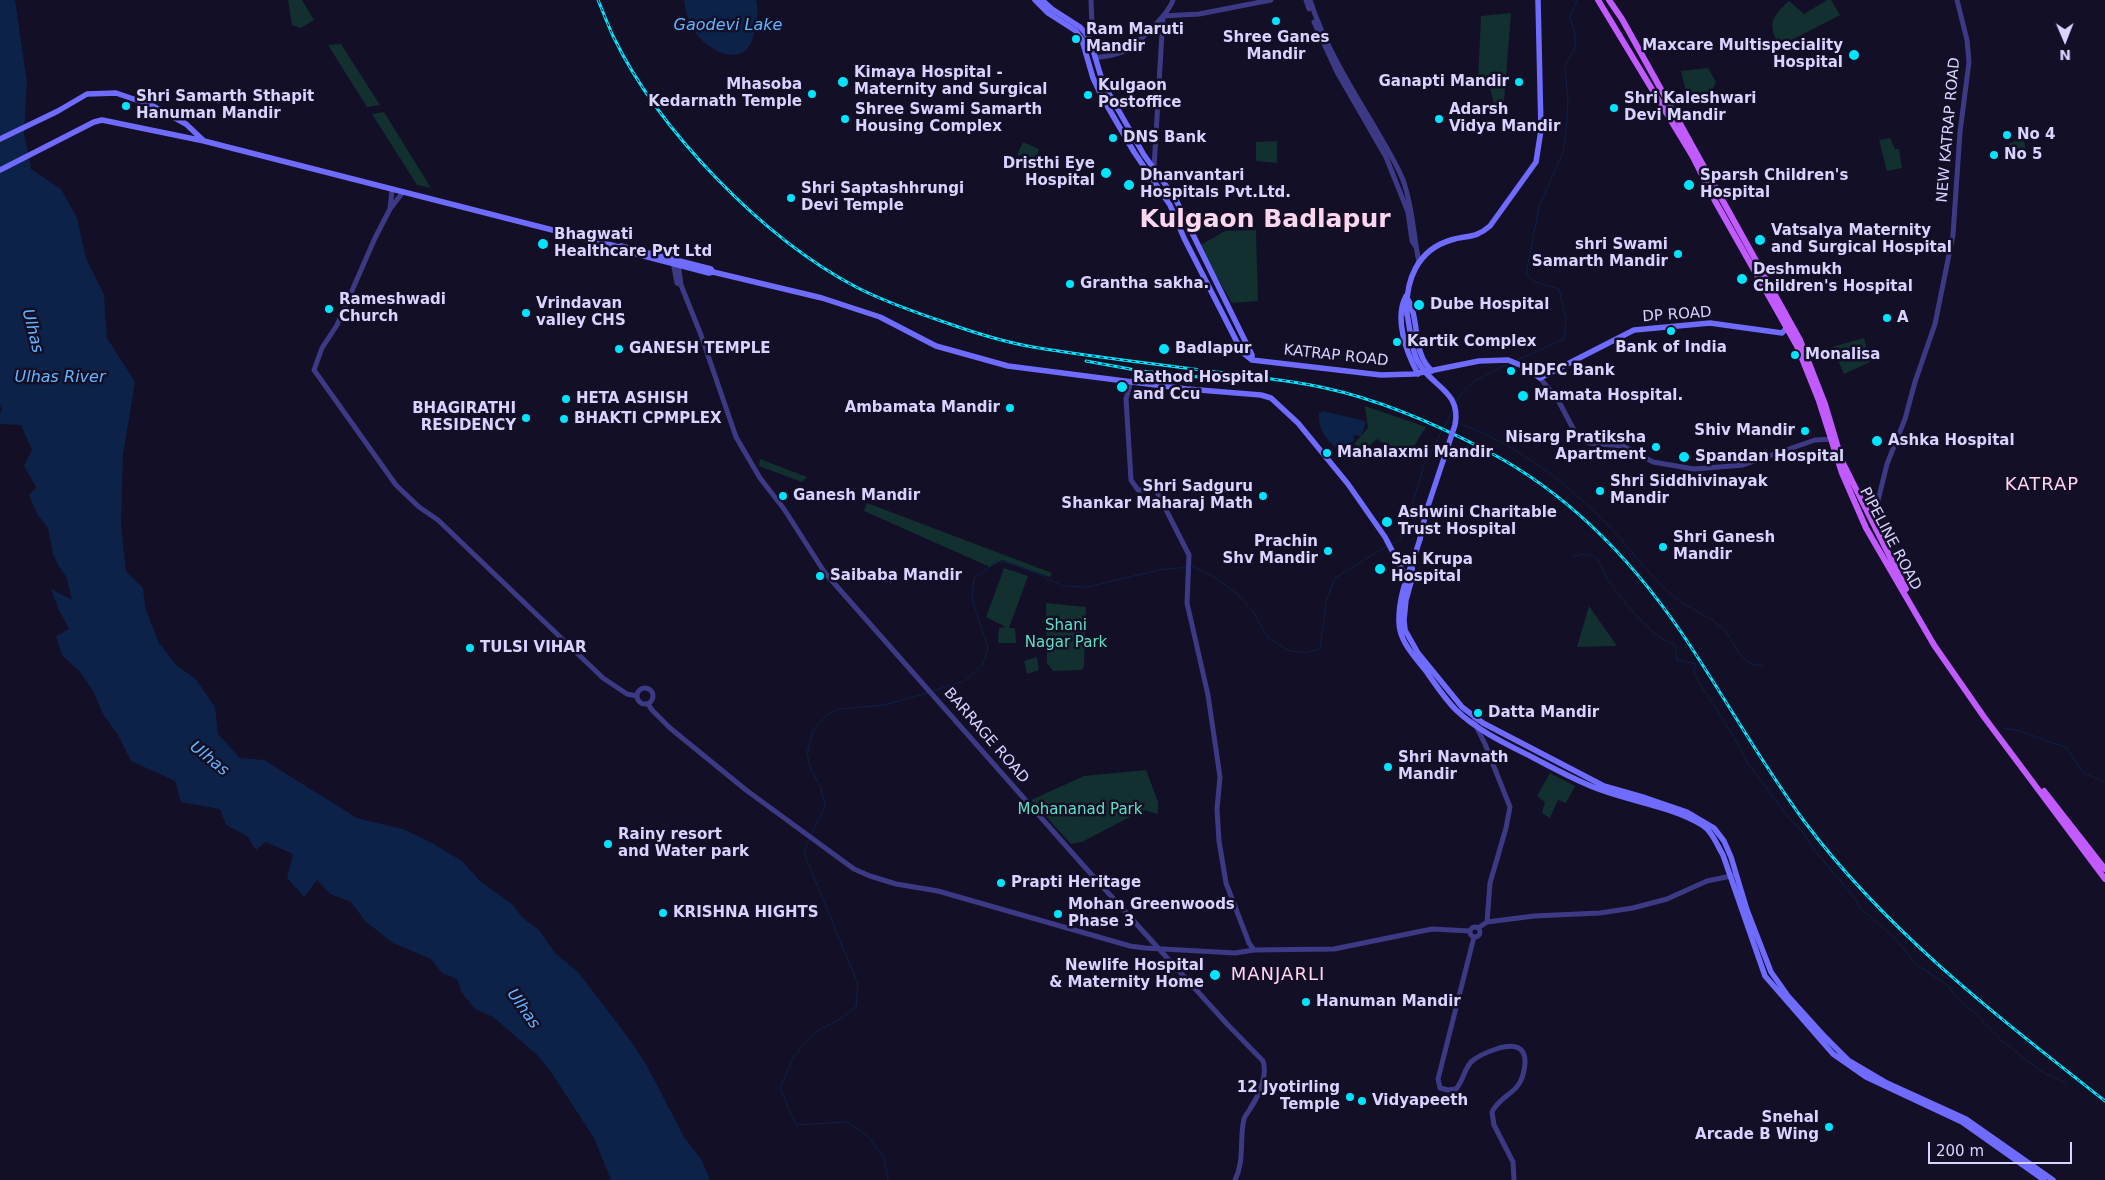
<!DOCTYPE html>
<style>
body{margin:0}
#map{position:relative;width:2105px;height:1180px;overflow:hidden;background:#130f26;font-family:"DejaVu Sans",sans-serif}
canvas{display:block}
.north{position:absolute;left:2040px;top:15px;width:50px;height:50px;-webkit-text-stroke:4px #130f26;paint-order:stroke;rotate:179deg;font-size:14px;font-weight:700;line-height:20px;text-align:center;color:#d9d4ff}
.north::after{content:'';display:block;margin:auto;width:18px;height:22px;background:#d9d4ff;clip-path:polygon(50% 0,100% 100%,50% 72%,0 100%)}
.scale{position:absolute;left:1928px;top:1142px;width:144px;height:22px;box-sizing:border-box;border:2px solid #d9d4ff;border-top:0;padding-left:6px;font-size:15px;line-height:18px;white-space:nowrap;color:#d9d4ff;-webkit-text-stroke:4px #130f26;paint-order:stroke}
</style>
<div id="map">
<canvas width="2105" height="1180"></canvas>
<div class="north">N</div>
<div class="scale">200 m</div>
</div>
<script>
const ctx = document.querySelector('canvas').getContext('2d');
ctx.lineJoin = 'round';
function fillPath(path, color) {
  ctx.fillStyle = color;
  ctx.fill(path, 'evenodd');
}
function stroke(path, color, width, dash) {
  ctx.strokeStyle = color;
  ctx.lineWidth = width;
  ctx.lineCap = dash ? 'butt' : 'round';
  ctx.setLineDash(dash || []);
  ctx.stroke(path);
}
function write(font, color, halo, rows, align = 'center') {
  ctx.font = font + ' "DejaVu Sans",sans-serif';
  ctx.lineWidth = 5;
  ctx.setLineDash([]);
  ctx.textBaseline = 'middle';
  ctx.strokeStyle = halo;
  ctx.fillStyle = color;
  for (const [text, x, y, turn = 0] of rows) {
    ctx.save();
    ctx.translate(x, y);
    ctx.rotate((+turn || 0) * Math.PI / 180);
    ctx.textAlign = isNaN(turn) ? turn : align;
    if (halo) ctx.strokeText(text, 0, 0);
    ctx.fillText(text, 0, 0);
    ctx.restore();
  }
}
fillPath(new Path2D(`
 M288 0H302L314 20 301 28 292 25Z
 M1827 0H1831L1840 15 1780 46C1767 25 1771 17 1789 1L1804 14Z
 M1511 13 1503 114 1496 113 1488 79 1478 81 1481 16Z
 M341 44 380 105 367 107 328 45Z
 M1708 68 1716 82 1707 102 1689 104 1681 71Z
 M384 112 431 188 417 185 372 114Z
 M1890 138 1895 149H1899L1902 168 1887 171 1879 140Z
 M2023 138 2027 153 2008 159 2003 146Z
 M1277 141V163L1256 161V142Z
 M1023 142 1039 149 1037 155 1033 158 1017 155Z
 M1256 230 1258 301 1232 303 1199 246 1225 231Z
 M1864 338 1870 362 1844 374 1832 347Z
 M1365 406 1426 427 1405 460 1377 439 1364 451 1354 444 1368 428Z
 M760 459 807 477 802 482 759 466Z
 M867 503 1052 573 1050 577 1002 560 990 567 864 511Z
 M1004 568 1028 576 1009 628H1015L1016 643H998L999 628 1006 627 986 617Z
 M1046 603 1086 607 1084 666 1082 670 1053 671 1047 663Z
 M1589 606 1617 646 1577 647Z
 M1037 657 1039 670 1027 674 1024 661Z
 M1146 770 1158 802V814L1143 810 1082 842 1071 844 1031 800 1084 776Z
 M1550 773 1575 786 1566 803 1558 800 1550 818 1542 813 1545 802 1537 796Z`), '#12302f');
fillPath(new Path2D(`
 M0 0H15L27 82 24 133 31 169 61 189 77 218 86 258 104 295 107 338 135 382 123 455 121 525 126 571 143 588 145 607 159 643 178 667 195 678 215 707 218 734 240 758 264 760 357 818 403 829 430 842 462 861 481 882 512 904 523 918 539 930 555 953 579 973 630 1040 646 1064 684 1137 701 1159 710 1180H611L594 1138 551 1072 536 1054 493 1017 475 1009 462 993 457 979 442 973 431 959 393 943 365 921 351 902 330 894 317 880 304 897 287 878 293 854 266 842 256 850 247 836 226 825 220 809 181 802 175 781 131 761 118 735 103 714 93 691 80 672 62 655 56 636 69 629 58 608 51 589 72 600 66 576 59 567 53 554 48 528 37 514 29 495 36 487 24 466 32 450 21 425 0 424V413L2 410 0 405Z
 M684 0H756C759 10 757 20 755 30 753 37 751 47 745 51 727 63 702 44 693 29 687 20 686 10 684 0Z
 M1323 411 1365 421V425L1361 436 1355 435 1353 437 1354 441 1336 448C1326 439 1317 427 1319 413Z`), '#0c2248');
stroke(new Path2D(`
 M1517 360 1564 339 1566 319 1559 289 1535 282 1526 274 1539 207 1563 152 1566 131 1568 101 1565 66 1575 48V35L1570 17 1577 0
 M1456 402C1464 383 1492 371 1511 363
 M1458 423C1523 447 1574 488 1620 538 1638 559 1655 582 1677 599 1689 608 1706 615 1719 625 1732 634 1735 655 1750 663 1753 665 1760 665 1764 666
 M1391 544 1399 541 1405 529 1424 465 1453 410
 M1572 557C1580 554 1590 552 1597 559 1602 565 1604 574 1608 580 1623 601 1651 637 1675 645L1677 660 1696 664 1694 671 1698 681 1731 732 1747 762 1789 818 1803 832 1812 847 1853 896 1861 909 1894 937 1916 964 1947 985 1964 1005 1975 1013 2002 1041 2042 1072 2066 1083
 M1192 566 1216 578 1238 595 1254 613 1268 638 1290 651 1306 653 1320 649 1326 602 1335 578 1387 546
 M932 691 965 681 983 664 988 648 972 598 974 578 990 567 995 561 1008 563 1037 573 1062 586 1087 587 1159 570 1188 567
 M2003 728 2020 731 2067 748 2083 773 2105 782
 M811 835 825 806 821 788 811 769 807 754 813 730 827 715 840 709 884 705 928 693
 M809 839 804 853 858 984 856 1007 840 1019 815 1032 794 1056 780 1088 796 1125 846 1122 867 1135 884 1158 888 1180`), '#0c2248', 1);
stroke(new Path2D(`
 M1306 0 1309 9
 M1310 0C1324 44 1350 86 1374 126 1384 144 1395 160 1403 180 1413 207 1413 234 1419 262
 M1314 22 1337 72 1386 157 1408 212 1412 241 1416 247
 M1082 40 1092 26 1091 0
 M1095 58C1104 56 1113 56 1122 52 1136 46 1168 15 1173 0
 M1152 169 1154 168 1163 16 1199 14 1271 0
 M403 192 390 209 375 238 337 325 322 348 314 370 396 485 419 507 438 520 603 678 627 694 637 696
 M390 209 392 190
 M673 262 677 283 681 285 701 335 736 437 760 478 784 509 825 573 1082 864 1228 1025 1263 1061C1268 1076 1258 1097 1250 1109 1248 1113 1245 1115 1244 1119 1239 1140 1245 1160 1235 1180
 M678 263 681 285
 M1540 378 1558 400 1577 436 1589 443 1623 446 1653 462 1694 469 1743 465 1815 440 1834 439
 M1131 381 1126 399 1131 480 1138 490H1156L1189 555 1187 603 1208 695 1220 777 1217 809 1219 841 1226 883 1249 943 1254 950
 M1873 521 1887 464 1905 419 1915 382 1935 324 1953 235 1960 132 1969 62 1967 40 1957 0
 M637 696a8 8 0 1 1 16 0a8 8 0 1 1-16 0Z
 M648 704 652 710 670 728 746 790 854 869 870 876 896 884 938 891 1130 946 1145 948 1235 953 1254 950 1334 949 1432 929 1470 931
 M1474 717 1476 726 1485 744 1510 807 1506 828 1490 883 1487 922
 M1470 932a5 5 0 1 1 10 0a5 5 0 1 1-10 0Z
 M1478 928 1487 922 1534 916 1600 913 1633 908 1667 899 1707 881 1736 875
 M1474 937 1438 1079 1440 1088 1448 1090 1456 1089C1463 1081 1464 1070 1471 1062 1478 1055 1490 1051 1499 1048 1525 1041 1529 1056 1522 1078 1517 1093 1499 1097 1492 1112L1494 1125 1513 1162 1514 1180`), '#3d3a85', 5);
stroke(new Path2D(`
 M1035 0 1048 13 1076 31 1082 40 1093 78 1102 97 1134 152 1170 205 1184 238 1242 352 1252 360 1381 375 1414 374 1479 361 1508 360 1525 367 1540 378 1634 330 1710 323 1782 333 1790 324
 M1042 0 1052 9 1080 27 1089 37 1103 83 1144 155 1175 198 1252 355V360
 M0 139 58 111 87 94 116 93 151 105 186 124 204 141 619 247 621 246 711 269 713 272
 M0 170 94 122 102 120 204 141
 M619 247 621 250 709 273 713 272 822 298 880 317 936 346 1008 366 1187 389 1261 395 1271 398 1298 423 1348 484 1385 537 1407 579
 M1406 296C1394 318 1406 352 1418 374
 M1407 298C1421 320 1411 352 1432 371
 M1407 314C1405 281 1417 250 1451 240 1467 235 1475 239 1490 226L1536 162 1541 130 1538 0
 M1420 539C1412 566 1398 593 1399 622 1399 641 1415 657 1426 671 1435 684 1445 699 1456 710 1477 730 1504 743 1530 756 1553 768 1576 781 1601 790 1633 802 1673 807 1702 825 1712 831 1717 845 1723 855L1765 976 1833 1054 1866 1077 1962 1122 2044 1180
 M1412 567 1413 575 1406 600 1404 620 1405 630 1418 653 1462 707 1483 723 1604 786 1646 798 1687 812 1714 828 1724 841 1731 857 1747 910 1771 972 1788 996 1825 1037 1848 1060 1887 1083 1966 1119 2053 1180`), '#6f6bff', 5.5);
stroke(new Path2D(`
 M1598 0 1693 157 1715 201 1797 346 1819 401 1842 473 1866 528 1934 645 1984 717 2105 879
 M1609 0 1622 19 1800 340 1825 404 1842 461 1906 589
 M2044 791 2105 869`), '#c25bff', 6);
const rail = new Path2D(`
 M598 0C603 12 608 25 613 36 659 131 763 238 856 287 885 302 917 313 947 323 975 333 1004 342 1033 347 1104 359 1176 366 1247 376 1273 379 1299 382 1325 388 1381 400 1438 425 1489 452 1567 493 1631 559 1681 632 1723 694 1759 760 1804 821 1887 932 1997 1016 2105 1101
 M1086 361 1141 371 1228 380`);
stroke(rail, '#00e5ff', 3);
stroke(rail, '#130f26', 1, [4]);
stroke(new Path2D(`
 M1407 314C1410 328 1411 347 1417 360 1430 387 1462 390 1455 425L1426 512 1420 539`), '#6f6bff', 5.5);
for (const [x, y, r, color] of [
 [1276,21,5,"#00e5ff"],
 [1076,39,5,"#00e5ff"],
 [1854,55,6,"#00e5ff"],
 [843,82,6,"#00e5ff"],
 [1519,82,5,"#00e5ff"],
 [812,94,5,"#00e5ff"],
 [1088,95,5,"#00e5ff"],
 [126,106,5,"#00e5ff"],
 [1614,108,5,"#00e5ff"],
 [845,119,5,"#00e5ff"],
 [1439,119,5,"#00e5ff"],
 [2007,135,5,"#00e5ff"],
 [1113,138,5,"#00e5ff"],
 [1994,155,5,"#00e5ff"],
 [1106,173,6,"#00e5ff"],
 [1129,185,6,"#00e5ff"],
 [1689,185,6,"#00e5ff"],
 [791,198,5,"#00e5ff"],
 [1760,240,6,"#00e5ff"],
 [543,244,6,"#00e5ff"],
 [1678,254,5,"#00e5ff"],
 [1742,279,6,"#00e5ff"],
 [1070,284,5,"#00e5ff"],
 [1419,305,6,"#00e5ff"],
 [329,309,5,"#00e5ff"],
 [526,313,5,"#00e5ff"],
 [1887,318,5,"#00e5ff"],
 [1671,331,5,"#00e5ff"],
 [1397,342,5,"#00e5ff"],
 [619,349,5,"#00e5ff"],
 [1164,349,6,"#00e5ff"],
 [1795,355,5,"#00e5ff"],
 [1511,371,5,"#00e5ff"],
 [1122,387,6,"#00e5ff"],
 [1523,396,6,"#00e5ff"],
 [566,399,5,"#00e5ff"],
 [1010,408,5,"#00e5ff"],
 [526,418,5,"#00e5ff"],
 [564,419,5,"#00e5ff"],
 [1805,431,5,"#00e5ff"],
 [1877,441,6,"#00e5ff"],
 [1656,447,5,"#00e5ff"],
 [1327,453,5,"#00e5ff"],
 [1684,457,6,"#00e5ff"],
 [1600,491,5,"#00e5ff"],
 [783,496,5,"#00e5ff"],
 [1263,496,5,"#00e5ff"],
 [1387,522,6,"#00e5ff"],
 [1663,547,5,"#00e5ff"],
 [1328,551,5,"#00e5ff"],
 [1380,569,6,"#00e5ff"],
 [820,576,5,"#00e5ff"],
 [470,648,5,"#00e5ff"],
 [1478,713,5,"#00e5ff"],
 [1388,767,5,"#00e5ff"],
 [608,844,5,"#00e5ff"],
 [1001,883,5,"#00e5ff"],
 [663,913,5,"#00e5ff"],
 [1058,914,5,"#00e5ff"],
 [1215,975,6,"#00e5ff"],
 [1306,1002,5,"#00e5ff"],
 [1350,1097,5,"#00e5ff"],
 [1362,1101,5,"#00e5ff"],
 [1829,1127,5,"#00e5ff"]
]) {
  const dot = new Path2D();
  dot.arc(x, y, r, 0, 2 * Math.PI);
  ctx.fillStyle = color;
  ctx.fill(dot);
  stroke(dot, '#130f26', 2);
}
write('bold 15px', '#d9d4ff', '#130f26', [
 ["Ram Maruti",1086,30],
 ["Mandir",1086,47],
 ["Shree Ganes",1276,38,"center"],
 ["Mandir",1276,55,"center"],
 ["Maxcare Multispeciality",1843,46,"right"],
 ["Hospital",1843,63,"right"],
 ["Kimaya Hospital -",854,73],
 ["Maternity and Surgical",854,90],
 ["Ganapti Mandir",1509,82,"right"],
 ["Mhasoba",802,85,"right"],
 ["Kedarnath Temple",802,102,"right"],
 ["Kulgaon",1098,86],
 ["Postoffice",1098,103],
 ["Shri Samarth Sthapit",136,97],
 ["Hanuman Mandir",136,114],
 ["Shri Kaleshwari",1624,99],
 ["Devi Mandir",1624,116],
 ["Shree Swami Samarth",855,110],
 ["Housing Complex",855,127],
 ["Adarsh",1449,110],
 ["Vidya Mandir",1449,127],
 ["No 4",2017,135],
 ["DNS Bank",1123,138],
 ["No 5",2004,155],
 ["Dristhi Eye",1095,164,"right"],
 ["Hospital",1095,181,"right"],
 ["Dhanvantari",1140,176],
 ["Hospitals Pvt.Ltd.",1140,193],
 ["Sparsh Children's",1700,176],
 ["Hospital",1700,193],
 ["Shri Saptashhrungi",801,189],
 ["Devi Temple",801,206],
 ["Vatsalya Maternity",1771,231],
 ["and Surgical Hospital",1771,248],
 ["Bhagwati",554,235],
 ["Healthcare Pvt Ltd",554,252],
 ["shri Swami",1668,245,"right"],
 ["Samarth Mandir",1668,262,"right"],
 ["Deshmukh",1753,270],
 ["Children's Hospital",1753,287],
 ["Grantha sakha.",1080,284],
 ["Rameshwadi",339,300],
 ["Church",339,317],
 ["Vrindavan",536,304],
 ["valley CHS",536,321],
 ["Dube Hospital",1430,305],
 ["A",1897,318],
 ["Kartik Complex",1407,342],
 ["Bank of India",1671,348,"center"],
 ["GANESH TEMPLE",629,349],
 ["Badlapur",1175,349],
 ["Monalisa",1805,355],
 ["HDFC Bank",1521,371],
 ["Rathod Hospital",1133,378],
 ["and Ccu",1133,395],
 ["Mamata Hospital.",1534,396],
 ["HETA ASHISH",576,399],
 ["Ambamata Mandir",1000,408,"right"],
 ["BHAGIRATHI",516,409,"right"],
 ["RESIDENCY",516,426,"right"],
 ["BHAKTI CPMPLEX",574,419],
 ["Shiv Mandir",1795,431,"right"],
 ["Nisarg Pratiksha",1646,438,"right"],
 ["Apartment",1646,455,"right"],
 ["Ashka Hospital",1888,441],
 ["Mahalaxmi Mandir",1337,453],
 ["Spandan Hospital",1695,457],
 ["Shri Siddhivinayak",1610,482],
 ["Mandir",1610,499],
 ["Shri Sadguru",1253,487,"right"],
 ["Shankar Maharaj Math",1253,504,"right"],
 ["Ganesh Mandir",793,496],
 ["Ashwini Charitable",1398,513],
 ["Trust Hospital",1398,530],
 ["Shri Ganesh",1673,538],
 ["Mandir",1673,555],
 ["Prachin",1318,542,"right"],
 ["Shv Mandir",1318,559,"right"],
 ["Sai Krupa",1391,560],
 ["Hospital",1391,577],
 ["Saibaba Mandir",830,576],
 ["TULSI VIHAR",480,648],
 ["Datta Mandir",1488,713],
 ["Shri Navnath",1398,758],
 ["Mandir",1398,775],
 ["Rainy resort",618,835],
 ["and Water park",618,852],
 ["Prapti Heritage",1011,883],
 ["Mohan Greenwoods",1068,905],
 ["Phase 3",1068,922],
 ["KRISHNA HIGHTS",673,913],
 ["Newlife Hospital",1204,966,"right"],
 ["& Maternity Home",1204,983,"right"],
 ["Hanuman Mandir",1316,1002],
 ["12 Jyotirling",1340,1088,"right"],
 ["Temple",1340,1105,"right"],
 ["Vidyapeeth",1372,1101],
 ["Snehal",1819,1118,"right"],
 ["Arcade B Wing",1819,1135,"right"]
], 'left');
write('15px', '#d9d4ff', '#130f26', [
 ["NEW KATRAP ROAD",1949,130,-85],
 ["DP ROAD",1677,315,-4],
 ["KATRAP ROAD",1336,356,6],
 ["PIPELINE ROAD",1890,539,62],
 ["BARRAGE ROAD",986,736,49]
]);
write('15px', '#5fe0c0', '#130f26', [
 ["Shani",1066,626],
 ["Nagar Park",1066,643],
 ["Mohananad Park",1080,810]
]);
write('italic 16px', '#62b6ff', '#130f26', [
 ["Gaodevi Lake",728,26],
 ["Ulhas",32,331,76],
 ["Ulhas River",60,378],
 ["Ulhas",209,759,39],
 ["Ulhas",523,1009,55]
]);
ctx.letterSpacing = '1px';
write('18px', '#ffd6f0', '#130f26', [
 ["KATRAP",2042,485],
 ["MANJARLI",1278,975]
]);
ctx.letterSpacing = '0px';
write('bold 25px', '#ffd6f0', '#130f26', [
 ["Kulgaon Badlapur",1265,220]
]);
</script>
